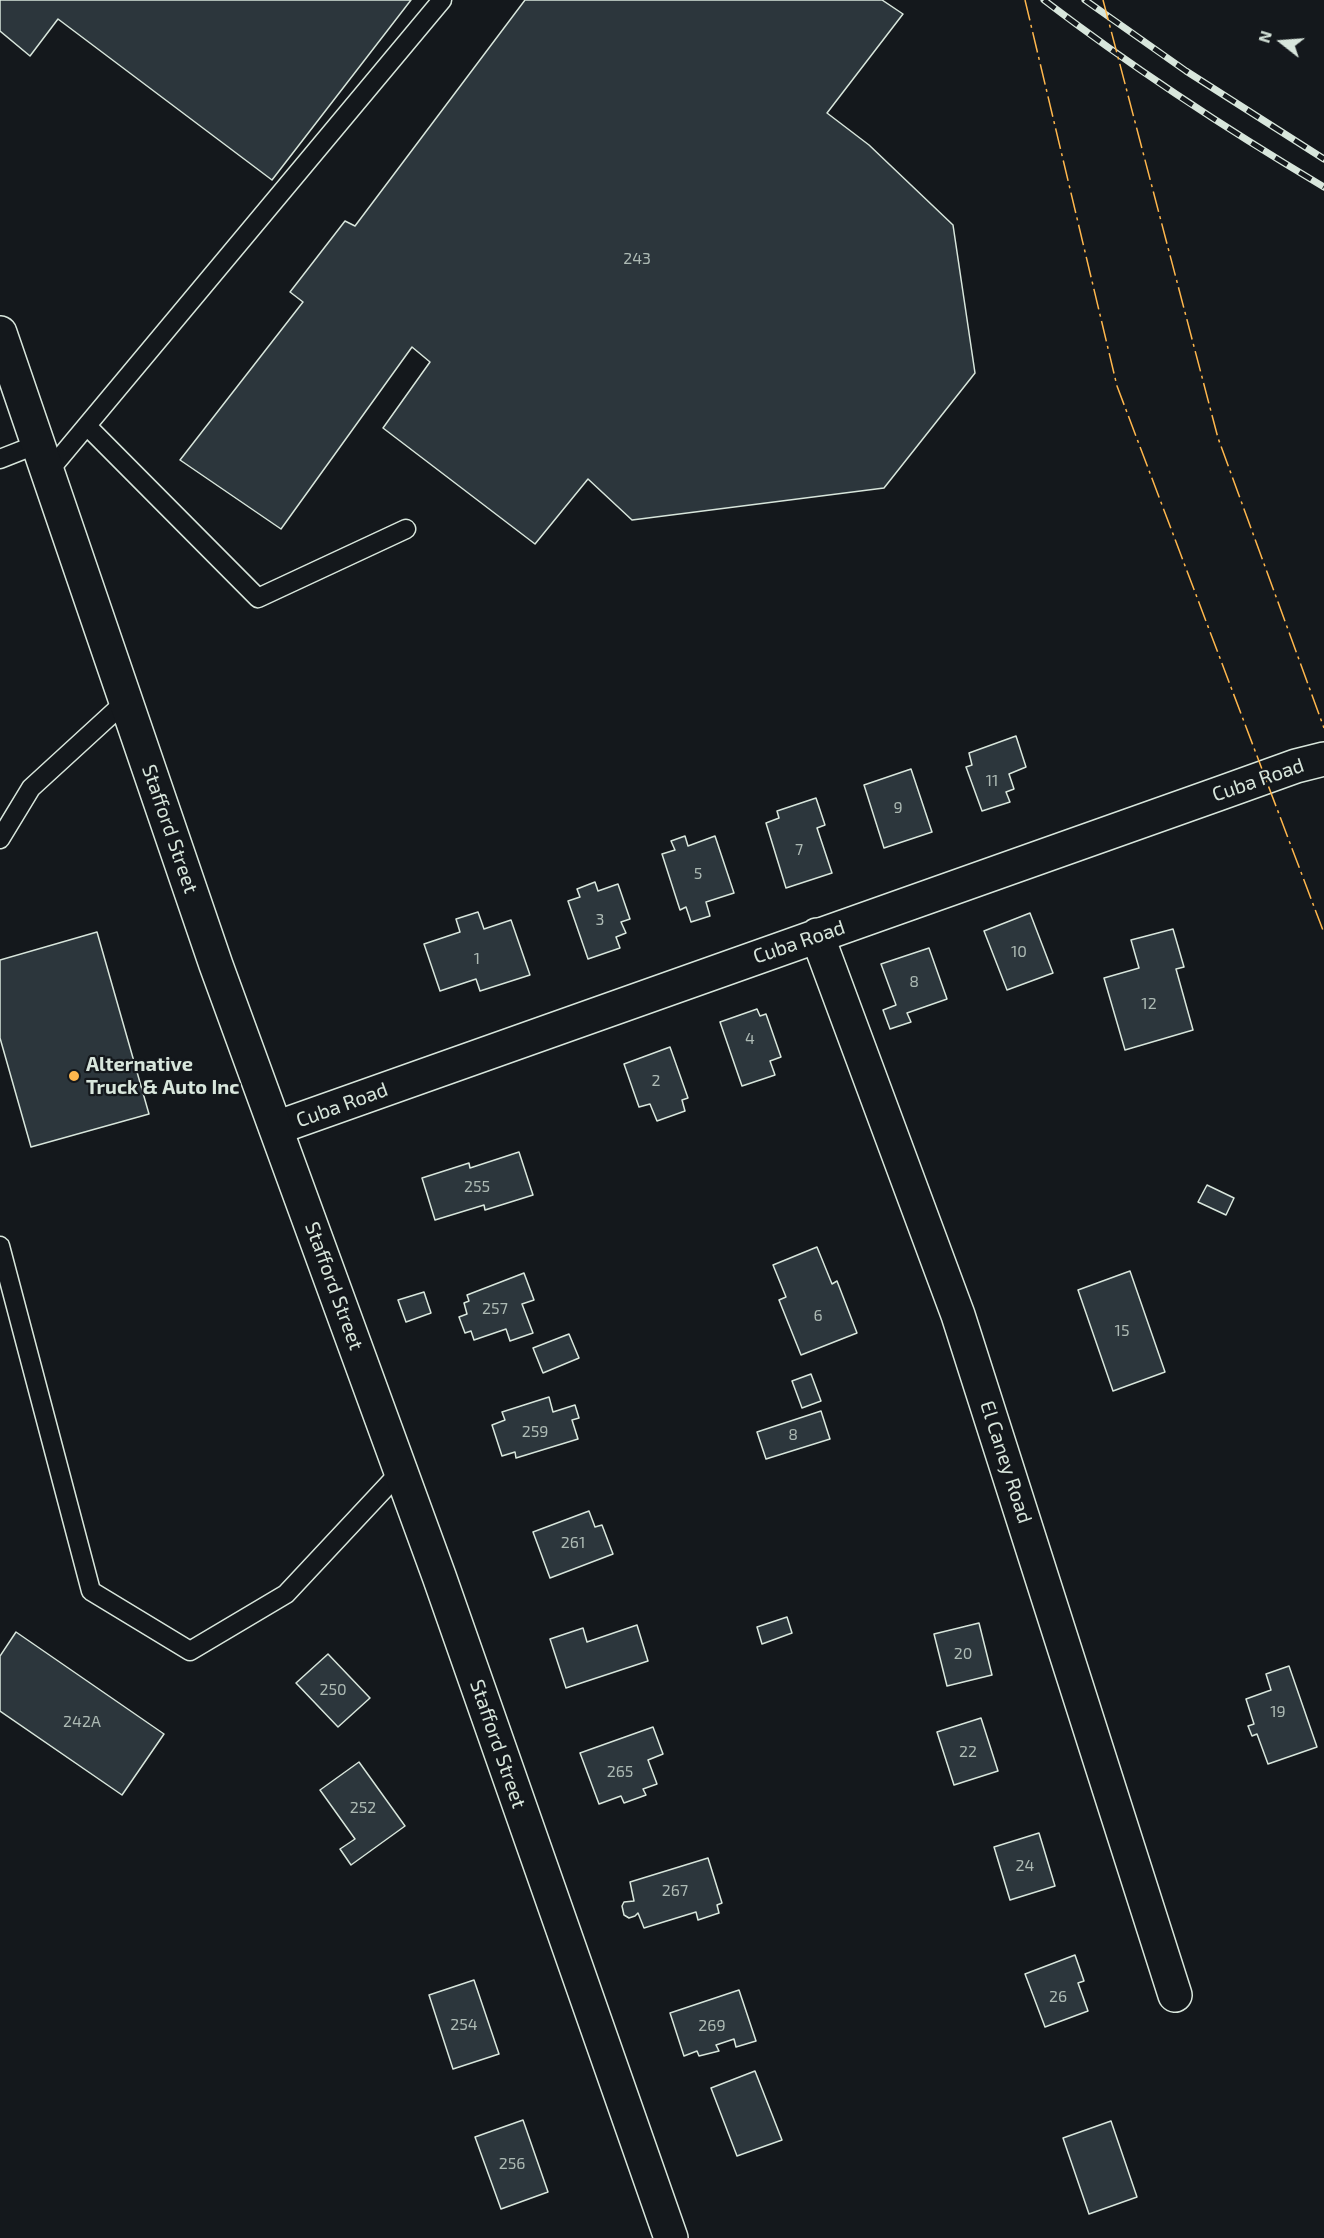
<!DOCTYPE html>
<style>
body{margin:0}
#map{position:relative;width:1324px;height:2238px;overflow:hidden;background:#14181c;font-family:"Exo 2",sans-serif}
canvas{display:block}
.north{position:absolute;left:1252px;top:12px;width:60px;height:60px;-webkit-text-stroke:4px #14181c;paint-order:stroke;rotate:287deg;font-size:16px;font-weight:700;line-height:24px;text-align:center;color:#d8e6dc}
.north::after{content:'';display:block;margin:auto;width:21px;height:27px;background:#d8e6dc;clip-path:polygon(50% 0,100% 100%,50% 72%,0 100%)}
</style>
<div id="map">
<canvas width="1324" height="2238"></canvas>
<div class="north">N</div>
</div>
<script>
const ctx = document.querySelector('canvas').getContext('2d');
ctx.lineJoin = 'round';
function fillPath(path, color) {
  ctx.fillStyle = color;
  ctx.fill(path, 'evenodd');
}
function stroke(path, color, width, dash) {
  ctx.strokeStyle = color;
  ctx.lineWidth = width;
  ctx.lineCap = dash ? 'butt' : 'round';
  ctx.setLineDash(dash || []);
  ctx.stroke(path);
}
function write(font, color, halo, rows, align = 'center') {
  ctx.font = font + ' "Exo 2",sans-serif';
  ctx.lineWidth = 4.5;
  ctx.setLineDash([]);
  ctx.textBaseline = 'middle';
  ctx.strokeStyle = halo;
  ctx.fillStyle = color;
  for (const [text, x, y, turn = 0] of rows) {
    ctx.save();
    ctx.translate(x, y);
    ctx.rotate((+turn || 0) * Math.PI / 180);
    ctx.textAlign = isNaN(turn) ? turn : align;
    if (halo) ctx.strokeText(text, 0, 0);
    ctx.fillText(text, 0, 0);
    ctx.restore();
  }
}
const building = new Path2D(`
 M0 0H411L272 180 58 19 30 56 0 31Z
 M525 0H882L903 14 827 113 869 145 953 225 975 373 884 488 632 520 588 479 535 544 383 428 430 362 412 347 281 529 180 460 303 302 290 292 345 221 355 226Z
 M1016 736 1026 767 1009 774 1014 789 1006 792 1010 802 982 811 966 767 972 765 969 753Z
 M911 769 932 832 884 848 864 785Z
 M816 798 825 825 817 828 832 873 786 888 766 823 779 818 777 811Z
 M685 836 688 846 715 836 734 893 706 902 710 916 691 922 686 907 680 910 662 854 675 850 671 841Z
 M595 882 598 891 618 884 630 919 621 922 626 933 616 937 620 948 588 959 568 901 580 897 577 889Z
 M478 912 484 929 511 920 530 975 480 991 476 979 440 991 424 944 460 932 456 919Z
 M1030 913 1053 973 1007 990 984 931Z
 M1173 929 1184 967 1176 969 1193 1030 1125 1050 1104 978 1139 968 1131 940Z
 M97 932 149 1114 31 1147 0 1038V960Z
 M929 948 947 999 907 1013 911 1022 890 1029 883 1010 896 1005 881 964Z
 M757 1009 760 1016 766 1014 781 1057 770 1061 775 1075 742 1086 720 1022Z
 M670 1047 688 1098 682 1100 685 1111 657 1121 650 1104 639 1107 624 1064Z
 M519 1152 533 1195 485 1210 484 1205 435 1220 422 1178 469 1163 470 1168Z
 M1207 1185 1234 1198 1226 1215 1198 1202Z
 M817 1247 832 1284 837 1281 857 1333 801 1355 779 1300 786 1297 773 1265Z
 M1130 1271 1165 1372 1113 1391 1078 1290Z
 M524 1273 534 1300 522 1304 533 1333 510 1341 506 1329 474 1340 471 1331 465 1333 459 1317 467 1314 464 1303 469 1301 467 1295Z
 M424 1292 431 1313 406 1322 398 1300Z
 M569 1334 579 1358 543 1373 533 1348Z
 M811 1374 821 1401 802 1408 792 1381Z
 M549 1397 553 1412 575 1405 579 1418 572 1420 578 1439 516 1458 515 1452 502 1456 492 1425 505 1420 502 1412Z
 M821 1411 830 1439 766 1459 757 1432Z
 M589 1511 595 1527 602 1525 613 1554 550 1578 533 1532Z
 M787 1617 792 1633 762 1644 757 1627Z
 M979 1623 992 1675 947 1686 934 1634Z
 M637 1625 648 1661 566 1688 550 1639 583 1628 587 1642Z
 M16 1632 164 1734 122 1795 0 1711V1656Z
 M328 1654 370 1698 338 1727 296 1683Z
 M1289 1666 1317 1747 1268 1764 1257 1734 1252 1736 1248 1726 1254 1724 1246 1699 1271 1690 1266 1674Z
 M981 1718 998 1771 954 1785 937 1732Z
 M653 1727 663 1754 648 1760 657 1784 643 1789 646 1795 624 1803 621 1796 599 1804 580 1753Z
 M359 1762 405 1826 351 1865 340 1849 355 1839 320 1790Z
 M1039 1833 1055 1886 1010 1900 994 1847Z
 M708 1858 722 1903 717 1905 719 1913 698 1920 696 1912 644 1928 638 1913 635 1916 629 1918 624 1915 622 1906 624 1902 634 1901 630 1882Z
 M1075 1955 1084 1981 1078 1983 1088 2011 1045 2027 1025 1974Z
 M474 1980 499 2054 453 2069 429 1995Z
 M739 1990 756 2041 736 2047 734 2039 716 2045 719 2051 699 2056 697 2051 684 2056 670 2013Z
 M755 2071 782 2140 737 2156 711 2088Z
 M523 2120 548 2192 501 2209 475 2137Z
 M1111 2121 1137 2197 1089 2214 1063 2138Z`);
fillPath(building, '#2c363c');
stroke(building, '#d8e6dc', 1.5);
const lane = new Path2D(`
 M87 426 258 598 406 529
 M0 459 38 444
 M48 472 442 0
 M0 839 31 788 126 701
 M0 1246 91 1591 190 1651 286 1594 401 1471`);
const street = new Path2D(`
 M817 935 958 1315 1175 1995
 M276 1128 1218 794 1296 766 1324 759`);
const secondary = new Path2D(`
 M0 333 216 965 439 1576 671 2238`);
stroke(lane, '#d8e6dc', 21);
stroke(street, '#d8e6dc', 36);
stroke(secondary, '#d8e6dc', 36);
stroke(lane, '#14181c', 18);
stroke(street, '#14181c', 33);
stroke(secondary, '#14181c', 33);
const rail = new Path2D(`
 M1044 0C1133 68 1228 130 1324 187
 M1085 0 1186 71 1324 159`);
stroke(rail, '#d8e6dc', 7);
stroke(rail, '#14181c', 4.5, [14]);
stroke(new Path2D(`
 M1025 0 1117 386 1324 933
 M1103 0 1218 438 1324 728`), '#ffb74d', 1.5, [21, 4.5, 3, 4.5]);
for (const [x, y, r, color] of [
 [74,1076,6,"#ffb74d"]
]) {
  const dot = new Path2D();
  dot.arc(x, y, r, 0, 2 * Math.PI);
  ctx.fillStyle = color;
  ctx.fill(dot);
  stroke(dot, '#14181c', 2);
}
write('16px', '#adbab4', null, [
 ["243",637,259],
 ["11",992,781],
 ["9",898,808],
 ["7",799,850],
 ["5",698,874],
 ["3",600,920],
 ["10",1019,952],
 ["1",477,959],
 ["8",914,982],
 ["12",1149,1004],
 ["4",750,1039],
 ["2",656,1081],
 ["255",477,1187],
 ["257",495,1309],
 ["6",818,1316],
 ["15",1122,1331],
 ["259",535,1432],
 ["8",793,1435],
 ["261",573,1543],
 ["20",963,1654],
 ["250",333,1690],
 ["19",1278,1712],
 ["242A",82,1722],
 ["22",968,1752],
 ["265",620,1772],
 ["252",363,1808],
 ["24",1025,1866],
 ["267",675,1891],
 ["26",1058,1997],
 ["254",464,2025],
 ["269",712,2026],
 ["256",512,2164]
]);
write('20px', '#d8e6dc', '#14181c', [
 ["Cuba Road",1258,780,-19],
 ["Stafford Street",170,829,71],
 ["Cuba Road",799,942,-19],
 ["Cuba Road",342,1105,-20],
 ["Stafford Street",334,1286,70],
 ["El Caney Road",1006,1462,72],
 ["Stafford Street",498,1744,71]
]);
write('bold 20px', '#d8e6dc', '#14181c', [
 ["Alternative",86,1064],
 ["Truck & Auto Inc",86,1087]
], 'left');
</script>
